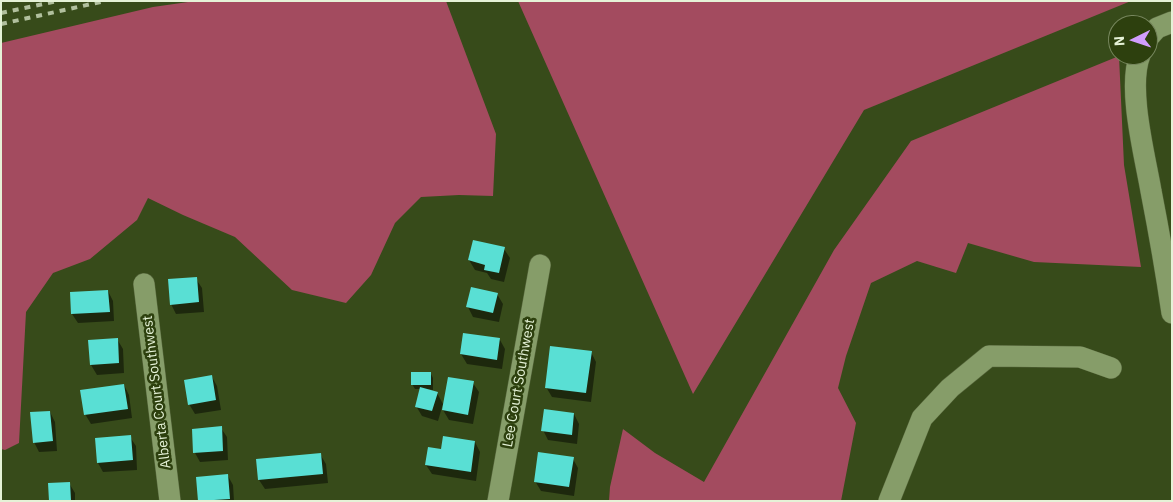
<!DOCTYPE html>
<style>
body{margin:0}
#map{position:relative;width:1173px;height:502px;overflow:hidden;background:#374b1a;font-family:"IBM Plex Sans",sans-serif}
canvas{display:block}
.frame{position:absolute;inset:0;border:2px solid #e5f2d7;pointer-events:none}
.north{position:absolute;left:1108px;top:15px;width:50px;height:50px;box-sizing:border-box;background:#2d400e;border:1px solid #77875e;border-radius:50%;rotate:266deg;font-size:14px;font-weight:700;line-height:20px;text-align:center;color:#e5f2d7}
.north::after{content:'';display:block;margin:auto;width:18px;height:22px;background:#d19dfe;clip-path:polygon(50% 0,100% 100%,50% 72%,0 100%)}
</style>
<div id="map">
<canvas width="1173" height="502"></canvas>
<div class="frame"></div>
<div class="north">N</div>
</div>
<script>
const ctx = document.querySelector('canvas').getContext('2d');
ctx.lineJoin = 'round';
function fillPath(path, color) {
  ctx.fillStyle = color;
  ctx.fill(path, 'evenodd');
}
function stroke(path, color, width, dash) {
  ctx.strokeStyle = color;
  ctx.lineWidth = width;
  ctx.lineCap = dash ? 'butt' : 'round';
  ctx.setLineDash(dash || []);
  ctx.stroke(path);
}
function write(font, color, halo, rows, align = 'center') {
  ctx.font = font + ' "IBM Plex Sans",sans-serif';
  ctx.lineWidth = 5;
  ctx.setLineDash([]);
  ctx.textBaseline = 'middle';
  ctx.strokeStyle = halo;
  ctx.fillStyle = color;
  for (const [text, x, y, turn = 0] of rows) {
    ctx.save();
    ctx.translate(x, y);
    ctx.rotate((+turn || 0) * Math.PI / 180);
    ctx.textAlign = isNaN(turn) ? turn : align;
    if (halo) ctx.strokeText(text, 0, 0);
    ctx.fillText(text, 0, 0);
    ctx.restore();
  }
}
fillPath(new Path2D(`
 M195 1H446L496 134 493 196 459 195 421 197 395 223 371 275 346 303 292 290 235 237 183 215 148 198 137 220 90 259 53 273 26 312 19 443 5 450 1 449V43L153 7Z
 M518 1H1131L864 110 693 394Z
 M1119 56 1124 165 1141 267 1034 262 968 243 956 273 917 261 871 283 846 356 838 388 856 423 841 501H609L610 487 623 429 655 453 704 482 834 250 911 141Z`), '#a34b5f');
fillPath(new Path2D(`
 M504 249 510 258 504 282 491 279 487 273 475 270 469 260Z
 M196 279 202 288 204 312 176 314 171 304Z
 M108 291 113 301 114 321 78 323 72 314Z
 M497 294 503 304 499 322 473 317 468 307Z
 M117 339 123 349 124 373 97 375 91 365Z
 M500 340 505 349 502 369 467 364 461 354Z
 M591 352 596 362 591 402 552 397 546 387Z
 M431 374 433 378V390L426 389 437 393 443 404 438 421 422 416 416 406 421 389H415L412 384Z
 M212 377 217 386 221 410 195 414 189 404Z
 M473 383 479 392 473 424 449 420 443 410Z
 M124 385 129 395 132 418 91 424 85 414Z
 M50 412 55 422 57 451 39 452 34 442Z
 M574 414 579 424 577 444 548 440 543 430Z
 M221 428 227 437 228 460 200 462 195 453Z
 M130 437 136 446 137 470 103 472 98 463Z
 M475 442 480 452 476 481 432 474 426 465 443 450Z
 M320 454 326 464 328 483 265 489 259 480Z
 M573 459 578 468 574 496 541 491 535 481Z
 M228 476 233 485 234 501H199Z
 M69 483 75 493V501H50Z`), '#0007');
fillPath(new Path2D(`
 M473 240 505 247 499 273 484 270 485 265 468 260Z
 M197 277 199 302 170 305 168 279Z
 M471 287 498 293 493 313 466 307Z
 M108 290 110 312 71 314 70 292Z
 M463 333 500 338 497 360 460 354Z
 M118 338 119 363 90 365 88 340Z
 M550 346 592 351 586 393 545 388Z
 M411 372H431V385H411Z
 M212 375 216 400 188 405 184 380Z
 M448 377 474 381 468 415 442 410Z
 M124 384 128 409 84 415 80 390Z
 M420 387 438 392 432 411 415 407Z
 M544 409 574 413 572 435 541 431Z
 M50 411 53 441 33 443 30 412Z
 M222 426 223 451 193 453 192 429Z
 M131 435 133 460 97 463 95 438Z
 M443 436 475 441 471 472 425 465 428 447 441 449Z
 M538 452 574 457 569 487 534 482Z
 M321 453 323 474 258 480 256 459Z
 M228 474 230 499 198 501 196 477Z
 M70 482 71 501H49L48 483Z`), '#59dfd4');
const minor = new Path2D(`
 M1148 38 1157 28 1172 22
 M1140 55C1127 88 1145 156 1151 191 1159 232 1166 272 1172 313
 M144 284 170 501
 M498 501 540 265
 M889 501 922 418 950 388 989 356 1080 357 1111 368`);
stroke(minor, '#56663c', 22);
stroke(minor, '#869d69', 21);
stroke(new Path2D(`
 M1 13 57 1
 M1 24 105 1`), '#b1c09e', 4, [6, 6]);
write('14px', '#e5f2d7', '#2d400e', [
 ["Lee Court Southwest",519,383,-80],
 ["Alberta Court Southwest",157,392,-97]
]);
</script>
